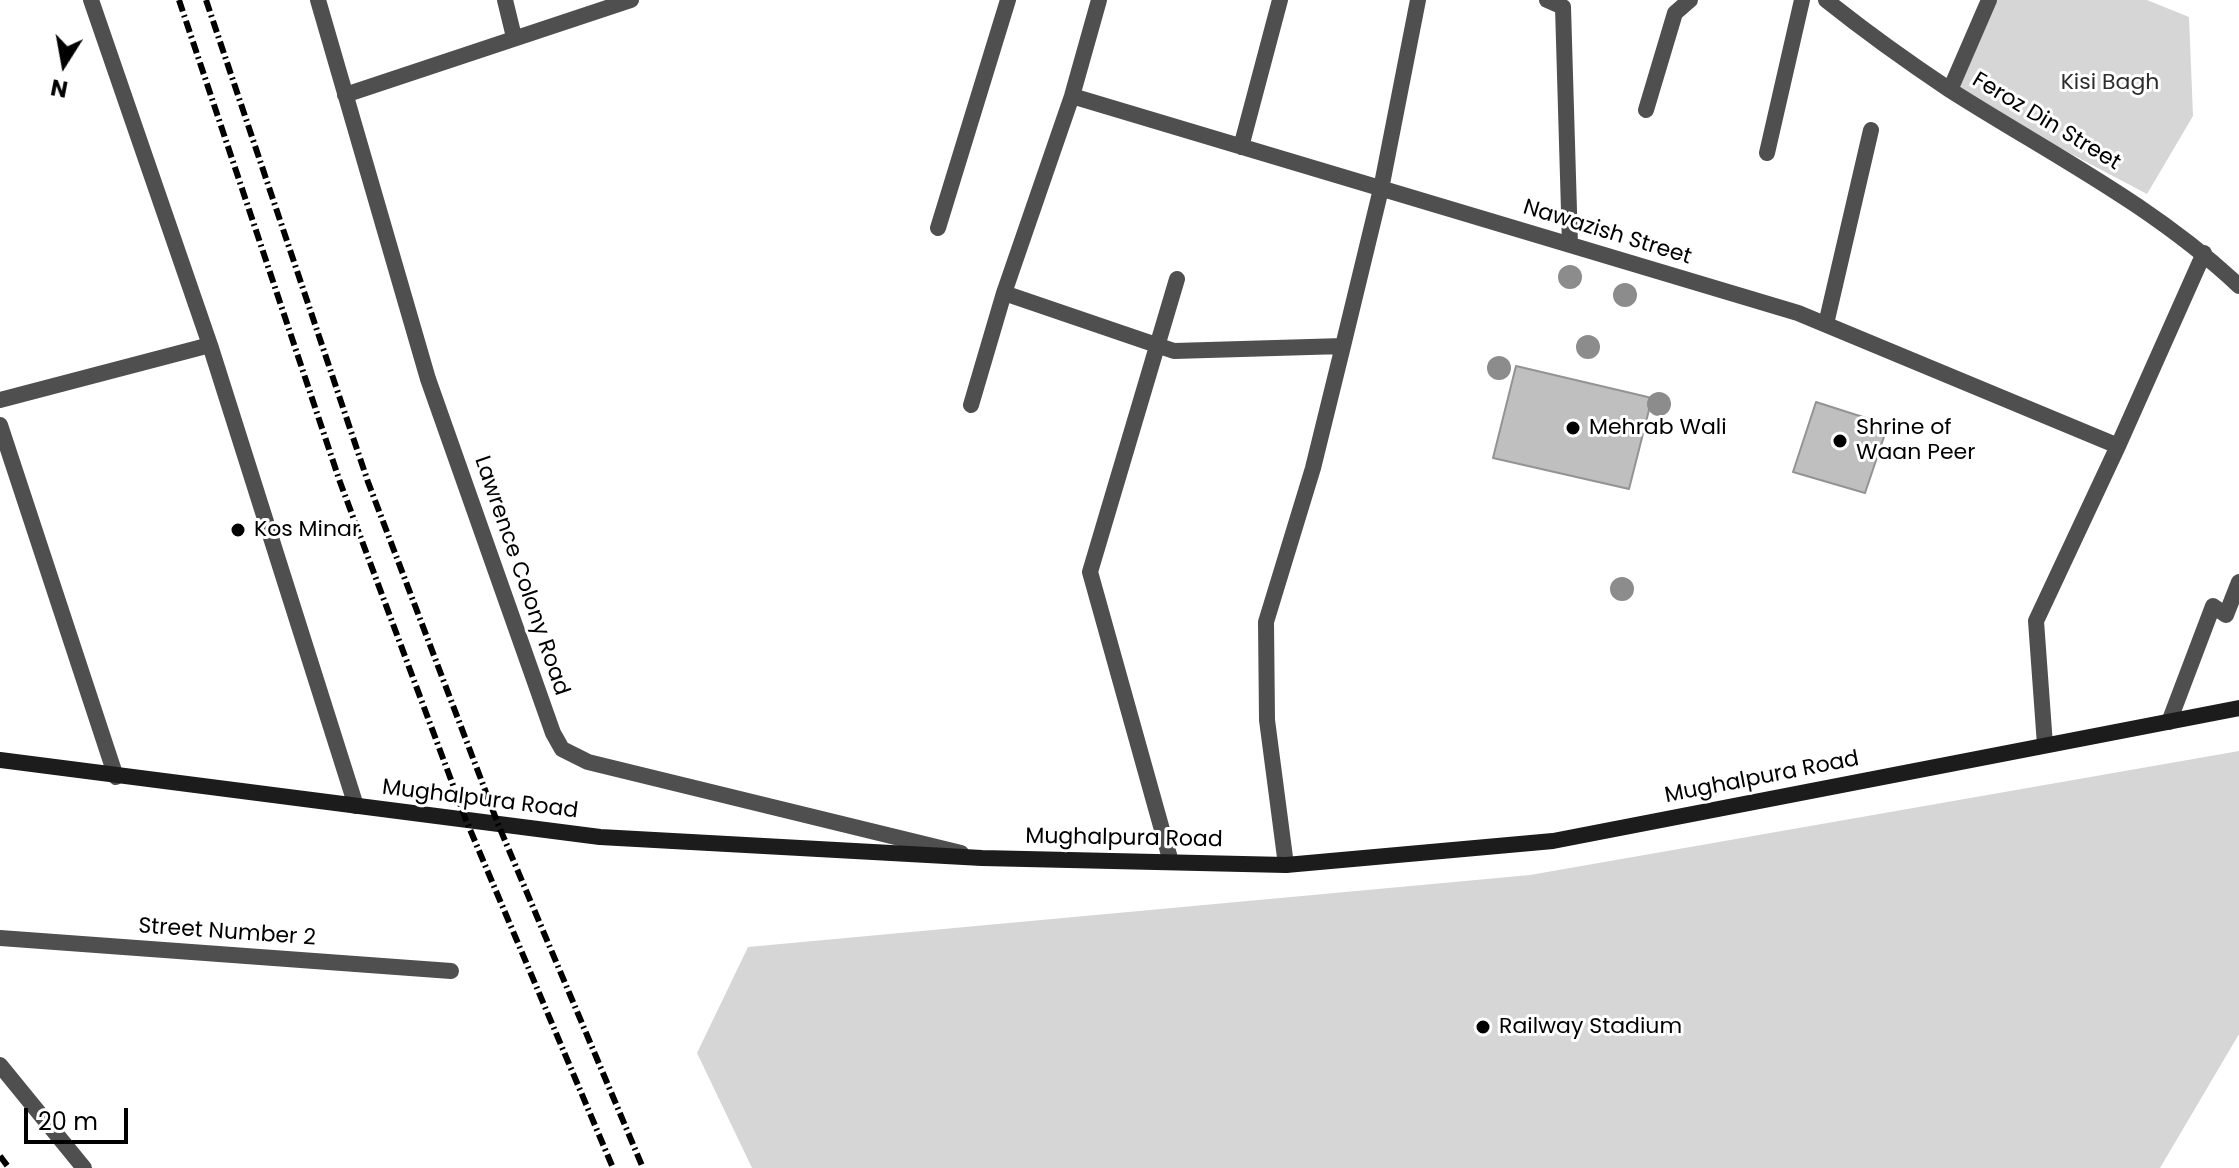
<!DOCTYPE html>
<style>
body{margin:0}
#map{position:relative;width:2239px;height:1168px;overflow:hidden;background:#fff;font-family:Poppins,sans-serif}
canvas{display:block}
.north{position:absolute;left:24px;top:24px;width:80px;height:80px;-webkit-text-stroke:6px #fff;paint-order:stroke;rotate:191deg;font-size:22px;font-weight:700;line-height:32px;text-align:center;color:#000}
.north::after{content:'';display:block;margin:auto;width:28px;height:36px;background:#000;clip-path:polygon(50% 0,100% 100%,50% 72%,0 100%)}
.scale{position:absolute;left:24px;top:1108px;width:104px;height:36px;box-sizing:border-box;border:4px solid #000;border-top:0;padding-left:10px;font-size:24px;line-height:28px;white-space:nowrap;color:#000;-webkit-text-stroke:6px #fff;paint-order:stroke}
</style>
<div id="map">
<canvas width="2239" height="1168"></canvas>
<div class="north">N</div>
<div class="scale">20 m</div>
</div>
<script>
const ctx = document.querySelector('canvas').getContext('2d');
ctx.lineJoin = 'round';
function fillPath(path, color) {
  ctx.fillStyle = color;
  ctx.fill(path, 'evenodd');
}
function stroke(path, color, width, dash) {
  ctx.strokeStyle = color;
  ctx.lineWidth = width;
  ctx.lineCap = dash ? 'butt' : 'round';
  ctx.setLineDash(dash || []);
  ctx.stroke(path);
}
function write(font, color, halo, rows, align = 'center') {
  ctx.font = font + ' Poppins,sans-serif';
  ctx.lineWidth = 6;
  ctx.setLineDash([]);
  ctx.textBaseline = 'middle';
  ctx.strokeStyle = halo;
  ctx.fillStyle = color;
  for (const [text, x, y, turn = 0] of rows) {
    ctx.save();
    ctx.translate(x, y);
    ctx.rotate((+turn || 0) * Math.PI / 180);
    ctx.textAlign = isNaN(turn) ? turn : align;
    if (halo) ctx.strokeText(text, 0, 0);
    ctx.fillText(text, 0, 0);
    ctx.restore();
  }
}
fillPath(new Path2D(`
 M1989 0H2147L2189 17 2193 116 2147 194 1950 90Z
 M2239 751V1034L2160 1168H752L697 1053 748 947 1530 875Z`), '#d6d6d6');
const building = new Path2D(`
 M1516 366 1652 398 1629 489 1493 458Z
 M1816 402 1888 425 1865 493 1793 472Z`);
fillPath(building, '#bfbfbf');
stroke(building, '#939393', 2);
stroke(new Path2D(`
 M1646 110 1675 13 1690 0
 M1767 153 1802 0
 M1826 324 1871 130
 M2169 722 2213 606 2226 615 2239 582`), '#4f4f4f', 16);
stroke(new Path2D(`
 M91 0 210 345 356 806
 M318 0 428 379 553 733 562 749 588 762 961 853
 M505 0 514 37
 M1547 0 1563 7 1570 245
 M1826 0C1866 32 1908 62 1950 90 2049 153 2153 205 2239 286
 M1950 90 1989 0
 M345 95 631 0
 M1072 96 1798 313 2118 446
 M1241 147 1280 0
 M938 228 1008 0
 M1004 293 1072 96 1099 0
 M0 400 210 345
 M971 405 1004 293 1174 351 1343 346
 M0 425 116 777
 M2045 745 2036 621 2118 446 2204 253
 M1171 862 1090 572 1177 279
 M1286 865 1267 720 1266 622 1313 468 1343 346 1381 189 1418 0
 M0 938 451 971
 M0 1065 84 1168`), '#4f4f4f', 16);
stroke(new Path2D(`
 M0 760 600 837 982 858 1286 865 1553 841 2239 708`), '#1c1c1c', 16);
stroke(new Path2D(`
 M179 0 340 482 466 820 613 1168
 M206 0 368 482 498 824 643 1168
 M0 1156 9 1168`), '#000', 6, [12, 4, 2, 4]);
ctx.fillStyle = '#8c8c8c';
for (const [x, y] of [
 [1570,277],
 [1625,295],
 [1588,347],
 [1499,368],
 [1659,404],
 [1622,589]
]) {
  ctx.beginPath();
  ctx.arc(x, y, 12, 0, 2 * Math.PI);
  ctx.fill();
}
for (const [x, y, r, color] of [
 [1573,428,8,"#000"],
 [1840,441,8,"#000"],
 [238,530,8,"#000"],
 [1483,1027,8,"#000"]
]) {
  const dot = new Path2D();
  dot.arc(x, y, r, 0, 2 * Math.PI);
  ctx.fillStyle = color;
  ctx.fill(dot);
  stroke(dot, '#fff', 3);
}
write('22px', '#2d2d2d', '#fff', [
 ["Kisi Bagh",2110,83]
]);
write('22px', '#000', '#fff', [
 ["Feroz Din Street",2046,122,31],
 ["Nawazish Street",1607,233,17],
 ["Lawrence Colony Road",521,576,71],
 ["Mughalpura Road",1762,778,-11],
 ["Mughalpura Road",480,800,7],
 ["Mughalpura Road",1124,839,1],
 ["Street Number 2",227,933,4]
]);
write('22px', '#000', '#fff', [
 ["Mehrab Wali",1589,428],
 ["Shrine of",1856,428],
 ["Waan Peer",1856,453],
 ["Kos Minar",254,530],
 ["Railway Stadium",1499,1027]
], 'left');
</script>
